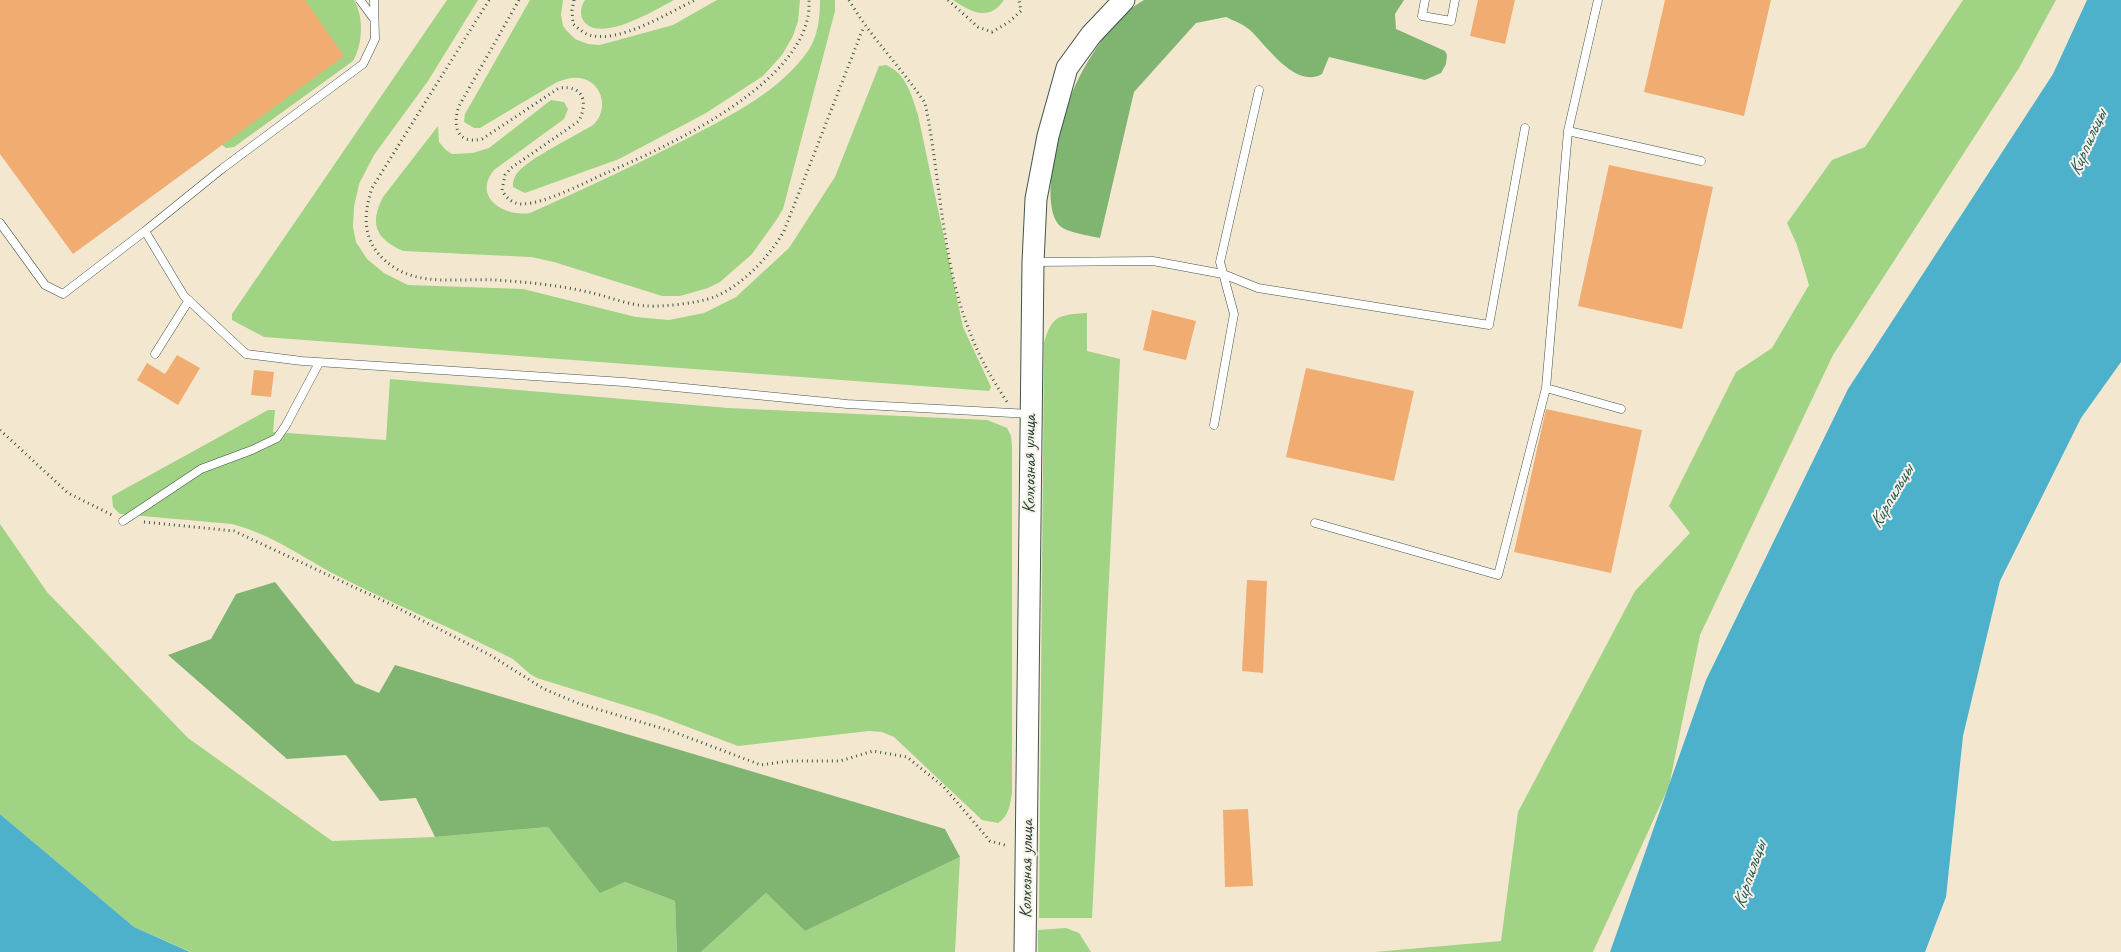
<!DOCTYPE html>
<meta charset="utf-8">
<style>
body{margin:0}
canvas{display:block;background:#f3e7d0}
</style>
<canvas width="2121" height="952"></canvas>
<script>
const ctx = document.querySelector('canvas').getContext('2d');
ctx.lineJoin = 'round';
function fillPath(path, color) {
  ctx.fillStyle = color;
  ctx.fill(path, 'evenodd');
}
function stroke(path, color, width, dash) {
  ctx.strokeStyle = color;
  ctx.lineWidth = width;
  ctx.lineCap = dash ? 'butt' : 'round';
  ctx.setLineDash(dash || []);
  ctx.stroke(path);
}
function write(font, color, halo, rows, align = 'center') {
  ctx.font = font + ' Caveat,sans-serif';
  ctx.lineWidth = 4;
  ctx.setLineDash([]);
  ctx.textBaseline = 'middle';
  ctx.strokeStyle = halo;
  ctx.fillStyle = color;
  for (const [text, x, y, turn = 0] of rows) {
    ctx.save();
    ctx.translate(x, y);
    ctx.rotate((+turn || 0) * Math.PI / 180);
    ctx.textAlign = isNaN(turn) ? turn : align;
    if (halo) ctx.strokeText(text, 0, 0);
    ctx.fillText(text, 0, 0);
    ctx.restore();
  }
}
fillPath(new Path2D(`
 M305 0H354C364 17 363 44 353 61L234 147 226 148 222 145Z
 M447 0H478L428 81 374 155 359 184 354 207 353 227 356 242 367 259 384 273 408 285 523 289 636 317 669 320 704 313 736 297 789 248 835 177 879 66 886 65C906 73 912 96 918 115L963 327 991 387 989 391 264 337 232 320V314Z
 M530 0H563L561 15 563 26 567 31 575 39 588 44 600 45 673 25 717 0H800L798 21 793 36 782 55 763 76 706 113 619 159 525 193 513 187C513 181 514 177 518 172 530 158 575 136 593 125 608 112 604 85 584 79 575 76 566 79 557 82L480 128H474L464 122 465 114Z
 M585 0H674C657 9 595 47 582 18 580 12 581 6 585 0Z
 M820 0H835V11L783 209 777 219 752 254 720 282 708 288 680 296H662L554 262 531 257 403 251C376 239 369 224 383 197L438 126 439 142 446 150 452 154 473 153 489 148 551 100 564 102 568 109 564 119 494 170C472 197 504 217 530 213 584 189 638 164 692 136 733 114 780 91 808 51 818 37 820 17 820 0Z
 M953 0H1004C989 22 971 12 953 0Z
 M1963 0H2056L2019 68 1833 355 1700 635 1669 786 1593 952H1374L1501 941 1518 812 1635 591 1690 533 1669 506 1736 372 1772 348 1809 285 1797 245 1787 223 1832 160 1865 147Z
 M1087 313V351L1120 359 1092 918H1039L1044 343C1052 315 1059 315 1087 313Z
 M390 379 728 408 987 420 1007 428 1011 436 1012 446V793C1010 805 1009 816 998 823L982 820 894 737 882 732 869 731 738 746 656 715 537 678 530 674 513 659C457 630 400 607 344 579 305 560 277 536 232 524L120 514 113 507 112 496 268 410H275L273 432 386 440Z
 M0 524 47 592 188 738 332 841 435 837 548 827 600 892 625 882 675 901 677 952H191L134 927 0 814Z
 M960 857 955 952H701L766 893 805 931Z
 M1066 928 1079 933 1091 952H1038V930Z`), '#a0d383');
fillPath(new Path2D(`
 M1144 0H1404L1395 14 1396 29 1445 51 1447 55 1446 64 1441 73 1425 80 1329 57 1322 74C1295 89 1267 46 1250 30 1243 24 1234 21 1226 17L1196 23 1134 92 1100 238C1091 236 1066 232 1060 226 1037 202 1062 113 1075 86 1084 66 1098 44 1112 27 1120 16 1132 7 1144 0Z
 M275 582 355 683 379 693 395 665 945 829 960 857 805 931 766 893 701 952H677L675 901 625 882 600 893 548 827 435 837 416 798 380 801 346 755 287 759 168 655 211 639 236 594Z`), '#80b571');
fillPath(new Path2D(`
 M2087 0H2121V362L2081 418 2000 581 1963 736 1946 897 1925 952H1610L1706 680 1848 389 2053 74Z
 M0 814 134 927 190 952H0Z`), '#4db1cc');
fillPath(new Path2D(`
 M0 0H305L344 56 73 254 0 154Z
 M1478 0H1515L1505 44 1470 36Z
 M1665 0H1771L1744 116 1644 92Z
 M1609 165 1713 187 1682 329 1578 306Z
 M1152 310 1196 321 1186 360 1143 350Z
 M177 355 200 368 178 405 137 380 147 363 165 374Z
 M1306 368 1414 391 1394 481 1286 457Z
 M254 370 274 372 271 397 251 395Z
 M1546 409 1642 430 1611 573 1514 552Z
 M1247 580 1267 581 1263 673 1242 671Z
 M1248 809 1253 886 1225 887 1223 810Z`), '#f1ac72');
const lane = new Path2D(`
 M360 0 374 19
 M374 0 375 39 363 64 223 168 145 231 184 296 246 354 302 361 624 382 847 404 1030 414
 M1425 0 1422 16 1451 21 1455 0
 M1568 131 1701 161
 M0 223 45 285 63 294 145 231
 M1035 262 1153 261 1223 274 1258 288 1489 325 1525 128
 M155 354 189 300
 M1546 388 1621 409
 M1214 425 1234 314 1220 262 1259 90
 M123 521 201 469 252 450 277 438 286 425 319 363
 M1315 523 1498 575 1546 388 1568 131 1598 0`);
const secondary = new Path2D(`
 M1025 952 1033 262 1036 199 1048 136 1067 68 1091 35 1124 0`);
stroke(lane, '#3f564b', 9);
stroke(secondary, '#3f564b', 23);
stroke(new Path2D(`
 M489 0 372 188C361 221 364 248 395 268 423 286 463 278 495 280 526 282 558 285 588 292 607 296 628 305 647 306 663 307 699 303 714 297 742 286 770 256 784 231L864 26
 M519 0 459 106C452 126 457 145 482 139L559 88C584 85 588 102 579 121L511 168 505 175 502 190C506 198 513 204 522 204 544 204 584 183 604 174 666 147 814 81 809 0
 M574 0 572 10 573 24C578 28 583 33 589 35 619 44 668 13 695 0
 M849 0C871 38 901 67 925 103 941 179 941 262 971 335 980 359 993 380 1007 402
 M948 0 978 27 992 32 1009 22 1021 11 1019 0
 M0 430 68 493 114 516
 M144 522 234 531 388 603 490 655 544 689 580 704 671 731 761 765 789 761H840L873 751 907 757 944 787 990 841 1008 846`), '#3f564b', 3, [1, 4]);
stroke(lane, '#fff', 8);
stroke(secondary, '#fff', 21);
write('18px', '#1f3d34', '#f7f3e8', [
 ["Колхозная улица",1030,464,-90],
 ["Колхозная улица",1027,869,-89]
]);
write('italic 19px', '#2a5a5a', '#f7f3e8', [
 ["Кирпильцы",2088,143,-66],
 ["Кирпильцы",1892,497,-60],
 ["Кирпильцы",1750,875,-71]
]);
</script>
